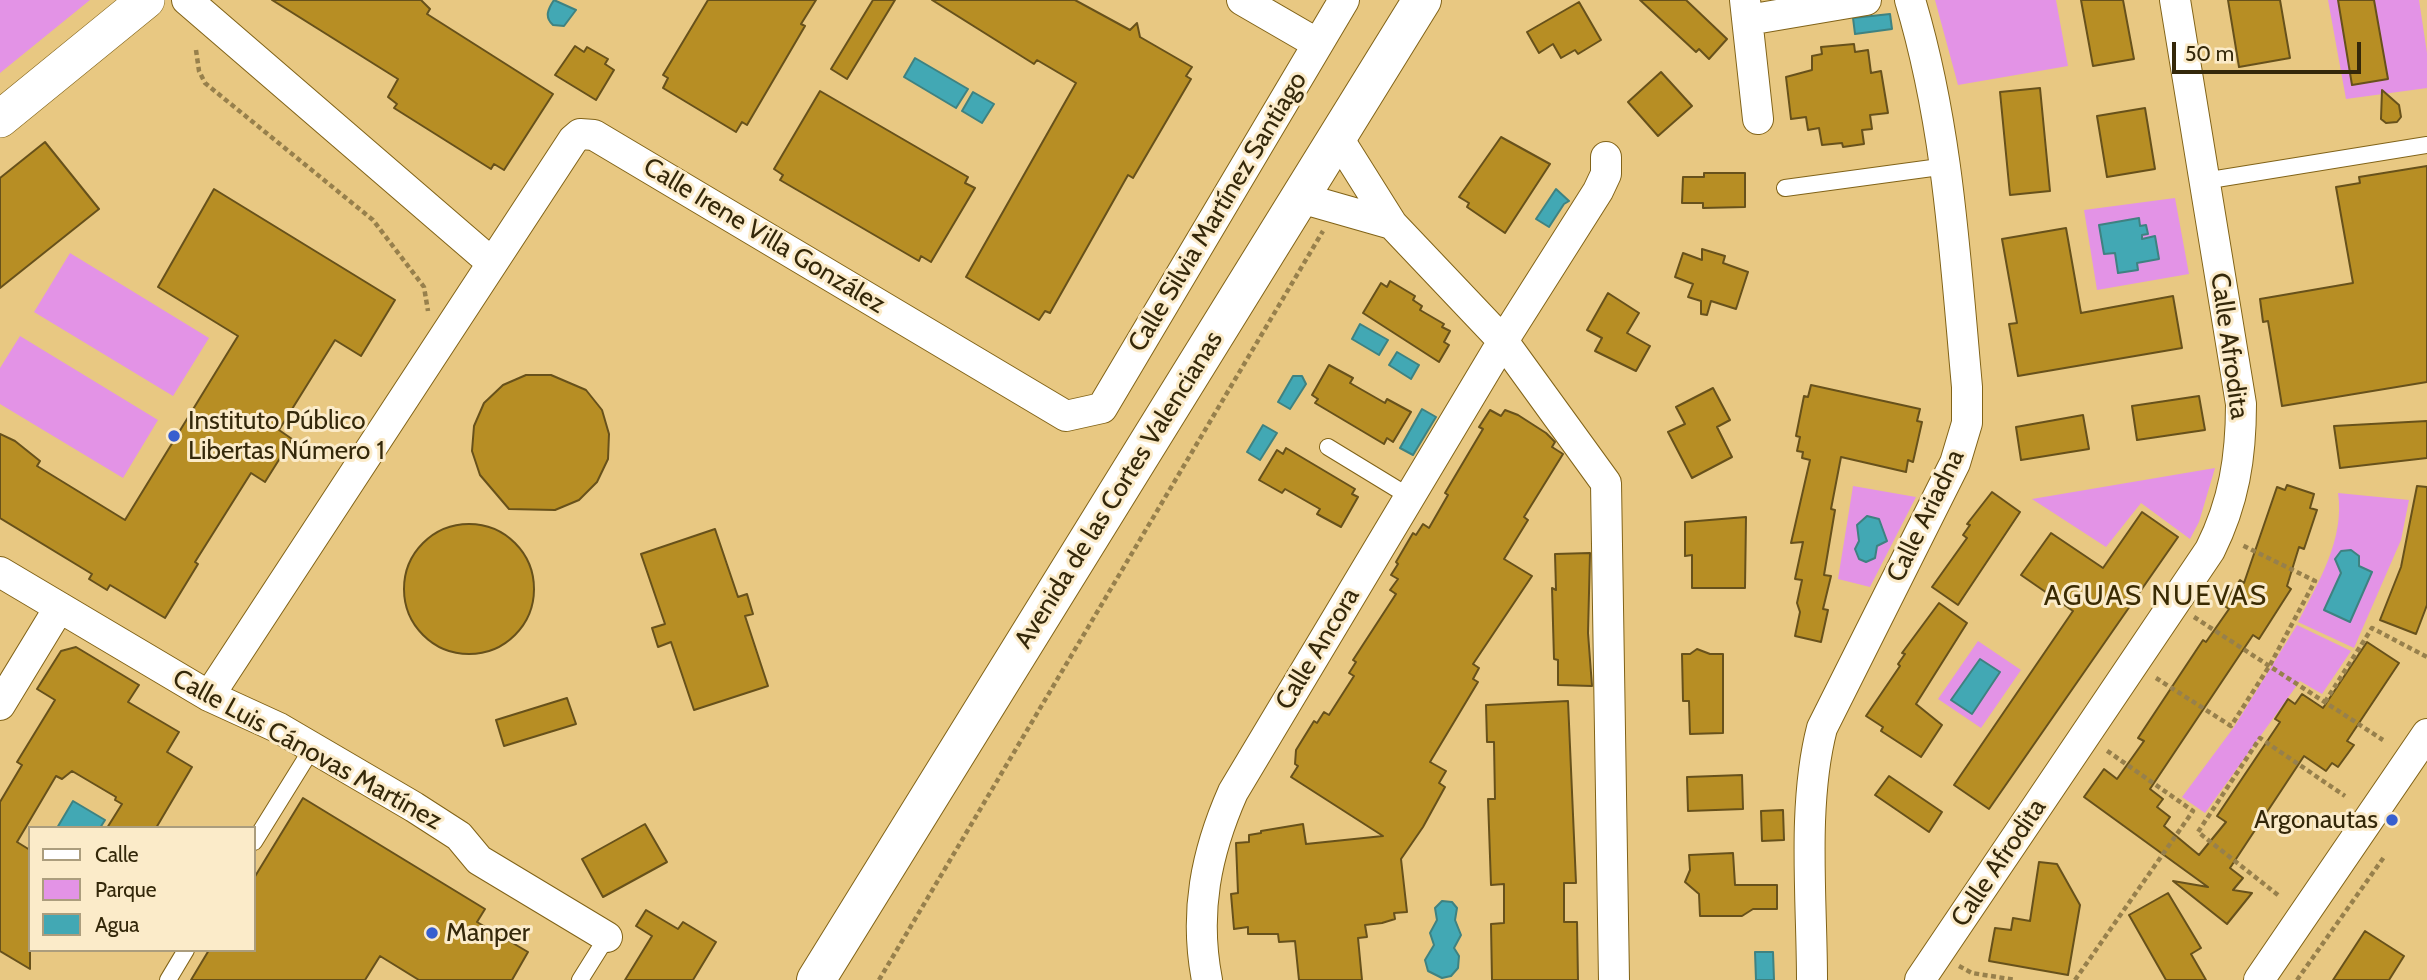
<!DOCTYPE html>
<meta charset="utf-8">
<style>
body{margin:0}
#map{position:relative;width:2427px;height:980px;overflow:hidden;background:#e8c882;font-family:Cabin,sans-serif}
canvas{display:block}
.legend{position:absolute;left:28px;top:826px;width:228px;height:126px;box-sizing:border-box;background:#fbebc9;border:2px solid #ab9d7d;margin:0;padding:9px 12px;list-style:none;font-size:21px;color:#34280a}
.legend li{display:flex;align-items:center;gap:14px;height:35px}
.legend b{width:35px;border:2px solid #ab9d7d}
.scale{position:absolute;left:2172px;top:42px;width:189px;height:32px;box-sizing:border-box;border:4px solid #34280a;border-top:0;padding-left:9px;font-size:21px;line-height:24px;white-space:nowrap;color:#34280a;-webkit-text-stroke:5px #fbebc9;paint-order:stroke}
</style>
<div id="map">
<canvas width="2427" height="980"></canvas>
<ul class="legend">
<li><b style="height:9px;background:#fff"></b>Calle</li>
<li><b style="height:19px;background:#e393e6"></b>Parque</li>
<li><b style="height:19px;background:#42a8b4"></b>Agua</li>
</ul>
<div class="scale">50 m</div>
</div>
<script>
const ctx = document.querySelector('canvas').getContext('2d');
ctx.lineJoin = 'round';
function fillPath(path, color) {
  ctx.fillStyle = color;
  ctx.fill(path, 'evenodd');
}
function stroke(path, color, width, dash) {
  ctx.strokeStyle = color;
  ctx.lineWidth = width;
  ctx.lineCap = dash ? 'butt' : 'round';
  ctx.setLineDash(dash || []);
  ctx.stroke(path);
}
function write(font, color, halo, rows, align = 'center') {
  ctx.font = font + ' Cabin,sans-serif';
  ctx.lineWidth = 6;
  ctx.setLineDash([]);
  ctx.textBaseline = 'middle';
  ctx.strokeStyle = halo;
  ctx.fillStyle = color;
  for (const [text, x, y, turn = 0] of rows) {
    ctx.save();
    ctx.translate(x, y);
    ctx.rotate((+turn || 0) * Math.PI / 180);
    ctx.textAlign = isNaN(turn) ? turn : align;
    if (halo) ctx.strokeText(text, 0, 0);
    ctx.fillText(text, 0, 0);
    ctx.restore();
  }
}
fillPath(new Path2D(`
 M0 0H90L0 73Z
 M1935 0H2056L2068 66 1958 85Z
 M2328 0H2419L2427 53V88L2346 99Z
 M2175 198 2189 274 2097 290 2084 210Z
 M70 253 209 338 173 396 34 312Z
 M20 336 158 420 123 478 0 404V368Z
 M2215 468 2199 522 2190 539 2141 503 2106 547 2032 499Z
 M1853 486 1916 497 1870 587 1838 579Z
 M2338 493 2409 500 2401 540 2354 648 2298 622C2318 583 2345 539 2338 493Z
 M2297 625 2351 651 2322 694 2300 681 2205 813 2182 797 2234 727Z
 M1978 641 2021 670 1981 728 1938 699Z`), '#e393e6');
const water = new Path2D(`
 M554 0 576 10 564 26 553 25C544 17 548 9 554 0Z
 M1890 14 1892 29 1855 34 1853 18Z
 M915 58 968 89 956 108 904 77Z
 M973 92 994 104 982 123 962 111Z
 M1556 189 1569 201 1564 204 1549 227 1536 219Z
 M2139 218 2140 226 2146 225 2148 234 2142 235V239L2155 236 2159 259 2137 263 2138 270 2118 273 2115 253 2104 254 2099 225Z
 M1360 324 1388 340 1379 355 1352 339Z
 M1397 352 1419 365 1411 379 1389 365Z
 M1293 376H1302L1306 384 1290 409 1278 402Z
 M1422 409 1436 417 1413 455 1400 448Z
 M1263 425 1277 433 1260 460 1247 452Z
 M1867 516 1879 519 1887 541 1877 546 1875 558 1866 562 1859 559 1855 549 1859 541 1857 525Z
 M2351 550 2359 556V566L2372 572 2350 622 2324 610 2341 573 2335 559 2341 551Z
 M1980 659 2000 672 1972 714 1951 700Z
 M73 801 105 820 100 828H57Z
 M1442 901 1452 902 1457 908 1455 920 1461 935 1454 948 1459 956 1458 968 1451 976 1442 978 1428 971 1425 960 1434 945 1430 933 1437 920 1435 908Z
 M1773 952 1774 980H1756L1755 952Z`);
fillPath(water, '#42a8b4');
stroke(water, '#3e8281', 2);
const building = new Path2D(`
 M272 0H421L430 9 427 14 553 94 504 170 494 164 491 169 394 108 397 104 388 97 398 79Z
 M708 0H816L801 24 805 26 747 125 742 122 736 132 663 88 668 78 663 75Z
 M873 0H895L847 79 831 69Z
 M932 0H1075L1130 30 1137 23 1140 37 1192 67 1186 76 1191 79 1133 178 1128 175 1050 313 1045 311 1039 320 966 277 1076 83 1037 60 1034 64Z
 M1640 0H1686L1727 39 1709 59 1699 49 1696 52Z
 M2081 0H2123L2134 59 2093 66Z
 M2228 0H2280L2290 58 2239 67Z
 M2338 0H2374L2388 79 2352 85Z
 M1579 2 1601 40 1578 54 1575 50 1561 58 1553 44 1539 53 1527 32Z
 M1854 44 1855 52 1868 50 1871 73 1881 71 1888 113 1870 115 1872 129 1862 130 1864 144 1843 147 1842 143 1822 145 1819 128 1808 130 1806 117 1791 119 1786 77 1812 70V56L1822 54 1821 47Z
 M575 46 584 52 587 47 608 59 605 64 614 70 596 100 555 75Z
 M1661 72 1692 106 1658 136 1628 102Z
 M2040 88 2050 191 2010 195 2000 92Z
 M2382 90 2399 105 2401 117 2397 122 2386 123 2381 119Z
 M820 91 968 177 965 183 975 188 931 262 921 256 919 261 780 180 783 175 774 169Z
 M2145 108 2155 169 2107 177 2097 116Z
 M1501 137 1550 164 1505 233 1467 207 1469 203 1459 197Z
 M45 142 99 209 0 288V178Z
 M2427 166V382L2282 406 2268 321 2263 322 2260 299 2353 283 2336 187 2360 183 2359 177Z
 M1704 173H1745V207L1703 208V203H1682L1683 177H1704Z
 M214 189 395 300 361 356 335 340 279 430 292 439 265 482 251 473 195 562 198 564 165 618 110 585 107 590 89 579 92 574 0 518V434L15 441 40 461 37 466 125 520 238 336 158 287Z
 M2066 228 2081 313 2173 296 2182 348 2018 376 2009 324 2017 323 2002 239Z
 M1702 249 1725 256 1723 263 1748 272 1736 309 1711 301 1707 315 1701 314V301L1688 297 1693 284 1675 277 1683 253 1702 260Z
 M1390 281 1415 296 1413 300 1422 306 1420 310 1444 324 1442 327 1450 331 1444 342 1449 345 1439 362 1363 313 1381 283 1387 287Z
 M1608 293 1639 313 1627 333 1650 346 1636 371 1595 351 1602 338 1587 330Z
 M1329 365 1353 378 1350 383 1385 403 1387 399 1411 412 1393 442 1387 438 1384 444 1315 403 1318 399 1312 395Z
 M526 375H551L586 390 602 410 609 434 608 459 597 482 579 500 555 510 509 509 480 475 472 451 474 426 484 403 503 385Z
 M1811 385 1920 409 1917 421 1922 422 1913 462 1908 460 1906 472 1841 457 1831 509 1835 510 1824 575 1831 576 1823 609 1828 610 1821 642 1795 636 1800 612 1797 603 1802 580 1795 579 1803 542 1791 543 1810 460 1802 458 1803 452 1797 451 1800 437 1796 436 1804 396 1808 397Z
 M1713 388 1730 420 1717 427 1732 457 1692 478 1668 432 1685 424 1676 407Z
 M2199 396 2205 430 2137 440 2132 406Z
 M1490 410 1501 416 1505 410 1518 415 1546 433 1555 442 1552 447 1563 454 1524 517 1528 520 1504 559 1532 576 1473 664 1479 668 1473 679 1478 682 1430 762 1446 771 1439 783 1445 787 1423 827 1401 859 1407 912 1394 913 1395 919 1382 923 1365 925 1367 937 1358 938 1362 980H1299L1295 941 1279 942 1278 934H1248V927L1234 929 1231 894 1238 893 1236 843 1249 842V835L1261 833V831L1303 824 1306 844 1383 836 1291 777 1298 766 1295 764 1296 750 1314 721 1317 723 1324 712 1329 715 1354 676 1349 673 1356 662 1353 660 1396 594 1390 590 1398 579 1391 575 1398 564 1396 562 1413 533 1416 535 1423 524 1429 528 1448 495 1445 493 1483 429 1479 427Z
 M2083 415 2089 449 2021 460 2016 427Z
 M2427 421V458L2340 468 2334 426Z
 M1286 448 1355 489 1352 494 1358 497 1341 527 1317 514 1320 509 1285 489 1282 493 1259 480 1277 450 1283 454Z
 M2287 485 2314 494 2310 508 2317 510 2304 549 2299 547 2287 586 2291 589 2259 639 2253 635 2150 789 2163 799 2157 807 2170 817 2164 826 2199 855 2226 822 2217 816 2280 722 2275 719 2288 699 2295 704 2302 694 2323 708 2367 642 2399 663 2347 741 2354 745 2338 767 2332 763 2326 771 2304 756 2230 868 2243 878 2233 890 2252 893 2227 924 2173 881 2208 887 2084 797 2104 769 2117 779 2144 741 2138 738 2203 640 2206 642 2229 609 2223 605 2240 580 2244 583 2277 487 2285 490Z
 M2417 486 2427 487V605L2416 634 2380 620 2401 567Z
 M1992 492 2020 512 1958 605 1932 587 1967 538 1963 535 1970 525 1967 524Z
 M2142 512 2178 537 1989 809 1954 785 2073 611 2021 575 2051 533 2103 568Z
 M1746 517 1745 588H1692V555L1685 556V522Z
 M404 589a65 65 0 1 1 130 0a65 65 0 1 1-130 0Z
 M715 529 738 597 747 594 753 614 745 616 768 686 694 710 671 642 658 647 652 628 665 624 641 554Z
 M1590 553 1588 633 1592 686 1558 685V660L1554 659 1552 588 1556 590 1555 554Z
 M1939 603 1967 623 1916 704 1942 725 1921 757 1881 731 1883 727 1866 716 1900 666 1898 664 1905 654 1902 653Z
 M76 647 139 685 128 702 179 732 167 752 192 767 156 828H107L122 804 115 800 116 797 72 771 62 779 56 776 17 842 30 850V969L0 951V802L22 765 17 762 55 700 37 689 61 651Z
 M1697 649 1710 654H1723V733L1690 734 1689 701H1683L1682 654H1690Z
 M567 698 576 724 504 746 496 720Z
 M1568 701 1576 883H1564V922H1577L1578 980H1492L1491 924 1504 923V884L1491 885 1488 799H1495L1494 742H1487L1486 705Z
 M1742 775 1743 809 1688 811 1687 777Z
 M1889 776 1942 812 1929 832 1875 795Z
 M303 798 485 909 477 922 528 952 512 980H419L380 956 365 980H191L209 950H254V878Z
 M1783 810 1784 840 1762 841 1761 811Z
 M645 824 667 862 603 897 582 859Z
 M1733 853 1735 885H1777V909H1753L1742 916H1700L1699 894 1685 882 1690 870 1689 855Z
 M2039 862 2057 864 2080 905 2068 975 1989 961 1995 928 2011 930 2013 918 2030 921Z
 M2168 893 2201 948 2191 954 2206 980H2166L2129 915Z
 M646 910 678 929 683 922 716 942 693 980H625L652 936 636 926Z
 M2365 931 2404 956 2389 980H2333Z`);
fillPath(building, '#b78e24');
stroke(building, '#67511b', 2);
const service = new Path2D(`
 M2204 181 2427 145
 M1785 188 1947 166
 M1328 447 1410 497
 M254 842 313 747
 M168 980 186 950
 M580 980 607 937`);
const minor = new Path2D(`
 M187 0 492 263
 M1242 0 1318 44
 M1745 0 1758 119
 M1748 20 1866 0
 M1338 138 1392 224 1503 341 1606 483 1614 980
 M1301 198 1392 224
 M0 572 209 696 279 728 414 807 459 836 479 860 607 937
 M209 696 573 140 580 134 594 135 1066 416 1102 408 1344 0
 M0 705 59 608
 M1207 980C1194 913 1206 853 1233 792L1503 341 1598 191 1606 174V157
 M1812 980C1812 900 1802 805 1822 728L1955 463 1967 423V387C1955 256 1948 126 1910 0
 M1920 980 2210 550C2234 502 2241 457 2241 404L2175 0
 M2259 980 2427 734`);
const tertiary = new Path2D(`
 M0 119 146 0`);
const secondary = new Path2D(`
 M816 980 1422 0`);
stroke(service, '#816318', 18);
stroke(minor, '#816318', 32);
stroke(tertiary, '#816318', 38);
stroke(secondary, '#816318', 40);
stroke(new Path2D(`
 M196 50 199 71 205 83 373 220 424 287 428 311
 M2194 617 2383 740
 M2156 678 2231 726 2270 665 2315 581 2242 545
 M2325 702 2372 628 2427 657
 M2278 895 2198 832 2260 738 2345 796
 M1959 966 1972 973 2016 980
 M879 980 1323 231
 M2075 980 2193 811 2106 750
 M2297 980 2384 857`), '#97804c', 4.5, [5, 3.5]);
stroke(service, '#fff', 16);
stroke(minor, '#fff', 30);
stroke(tertiary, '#fff', 37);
stroke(secondary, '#fff', 38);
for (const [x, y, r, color] of [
 [174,436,7,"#375fcf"],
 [2392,820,7,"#375fcf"],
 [432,933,7,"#375fcf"]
]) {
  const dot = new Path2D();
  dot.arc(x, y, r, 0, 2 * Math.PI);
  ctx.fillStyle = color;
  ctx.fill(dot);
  stroke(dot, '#fbebc9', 2.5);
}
write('26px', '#34280a', '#fbebc9', [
 ["Calle Silvia Martínez Santiago",1218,212,-59],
 ["Calle Irene Villa González",764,236,31],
 ["Calle Afrodita",2229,346,82],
 ["Avenida de las Cortes Valencianas",1119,490,-58],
 ["Calle Ariadna",1926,516,-64],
 ["Calle Ancora",1318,649,-59],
 ["Calle Luis Cánovas Martínez",307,750,29],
 ["Calle Afrodita",1999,863,-56]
]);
write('26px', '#34280a', '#fbebc9', [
 ["Instituto Público",188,421],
 ["Libertas Número 1",188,451],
 ["Argonautas",2378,820,"right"],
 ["Manper",446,933]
], 'left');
ctx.letterSpacing = '2px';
write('28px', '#3a2b03', '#fbebc9', [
 ["AGUAS NUEVAS",2156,597]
]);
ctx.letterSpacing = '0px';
</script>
